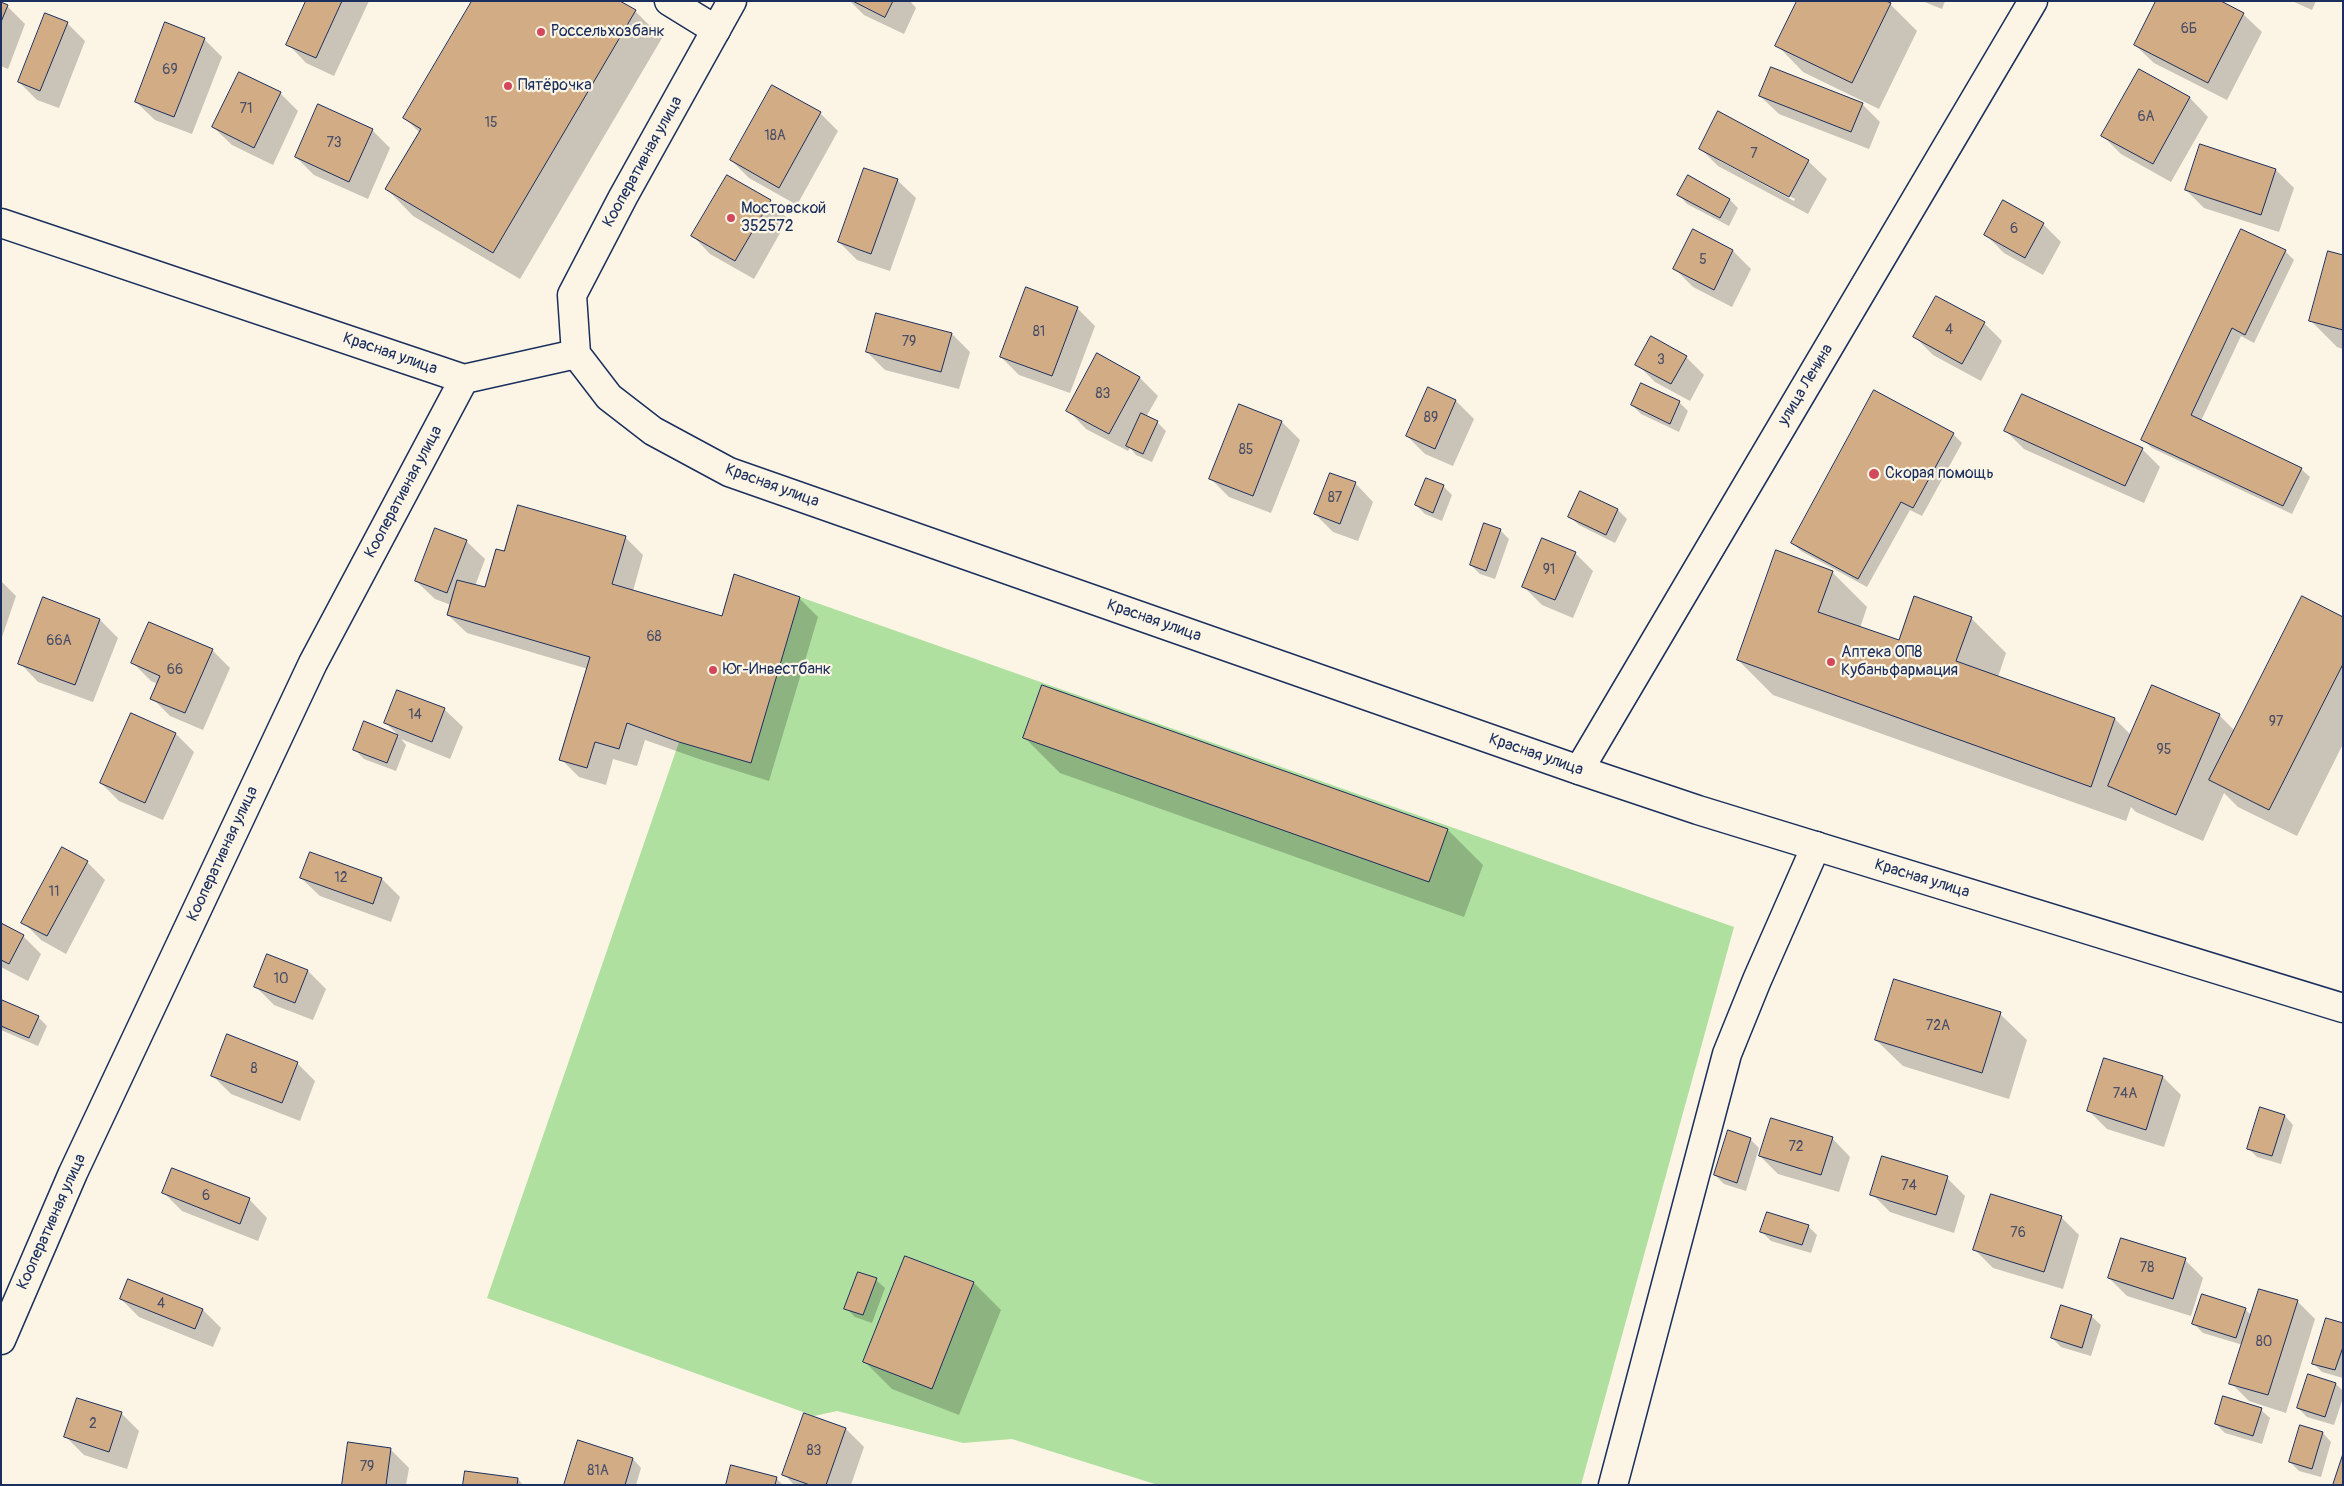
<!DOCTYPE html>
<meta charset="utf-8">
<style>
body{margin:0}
#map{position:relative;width:2344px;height:1486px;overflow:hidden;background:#fcf5e5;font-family:Pangolin,sans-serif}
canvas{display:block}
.frame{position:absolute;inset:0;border:2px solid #1b2f5e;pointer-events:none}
</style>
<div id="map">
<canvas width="2344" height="1486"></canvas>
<div class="frame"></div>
</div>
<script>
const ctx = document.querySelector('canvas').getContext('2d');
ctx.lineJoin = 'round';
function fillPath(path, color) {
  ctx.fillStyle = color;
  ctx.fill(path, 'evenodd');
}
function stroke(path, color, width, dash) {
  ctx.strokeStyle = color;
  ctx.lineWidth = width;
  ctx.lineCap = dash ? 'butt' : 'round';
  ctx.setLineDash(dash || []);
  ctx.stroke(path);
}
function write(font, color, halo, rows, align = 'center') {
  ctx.font = font + ' Pangolin,sans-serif';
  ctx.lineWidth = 4.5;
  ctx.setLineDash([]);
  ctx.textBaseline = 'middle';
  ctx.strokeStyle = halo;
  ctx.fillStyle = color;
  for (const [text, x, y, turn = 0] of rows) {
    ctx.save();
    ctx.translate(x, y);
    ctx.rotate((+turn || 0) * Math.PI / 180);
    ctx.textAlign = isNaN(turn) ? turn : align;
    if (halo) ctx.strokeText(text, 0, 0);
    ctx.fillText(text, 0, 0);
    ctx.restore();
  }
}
fillPath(new Path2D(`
 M800 597 1734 927 1581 1485H1158L1012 1439 963 1443 837 1411 814 1416 487 1298 679 742 751 763Z`), '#afe0a0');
fillPath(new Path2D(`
 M308 1H369L334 76 306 63 288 44Z
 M618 1 635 11 662 38 520 279 413 216 387 189 420 133 405 118Z
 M850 1H910L916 8 904 34 864 15Z
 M1922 1H1945L1942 9Z
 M2218 1 2243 14 2262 32 2227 100 2154 63 2135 45Z
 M2292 1H2316L2312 10Z
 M1 4 7 6 25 24 8 69 1 66Z
 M1890 4 1917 31 1879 109 1803 72 1777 45Z
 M67 23 85 41 59 108 37 100 19 82Z
 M204 39 222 57 192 134 155 120 136 102Z
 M2139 70 2190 98 2208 117 2171 182 2121 154 2103 136Z
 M280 93 298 111 273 165 232 145 213 127Z
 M1760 96 1862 104 1880 122 1869 149 1779 114Z
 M820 113 838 131 797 205 749 178 731 160Z
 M372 130 390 148 368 199 314 175 296 157Z
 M1700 148 1808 161 1827 179 1808 214 1718 166ZM1720 159 1795 199 1794 201 1720 161Z
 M2276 170 2294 188 2279 232 2204 208 2186 190Z
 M897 180 916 198 890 271 857 260 839 242Z
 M1679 195 1730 200 1738 208 1729 226 1687 204Z
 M770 201 788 219 754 279 710 254 692 235Z
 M2043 224 2061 242 2043 275 2004 253 1986 235Z
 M1694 231 1733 251 1751 269 1732 307 1693 287 1675 269Z
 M2285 251 2294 260 2254 343 2241 336 2201 421 2301 469 2310 477 2292 514 2152 448 2143 440Z
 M2343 257V349L2337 347 2310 320Z
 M1077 308 1095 326 1070 393 1019 375 1001 357Z
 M1984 323 2002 341 1981 381 1933 355 1915 337Z
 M952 334 970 352 959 389 885 370 867 352Z
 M1686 357 1704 375 1690 401 1655 382 1637 364Z
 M1140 378 1158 396 1146 417 1157 422 1166 431 1152 462 1136 455 1130 448 1128 451 1086 429 1068 410Z
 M1428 389 1456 401 1474 419 1453 466 1425 454 1407 436Z
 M1679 402 1688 411 1679 432 1641 414 1632 405Z
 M1240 405 1282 422 1300 440 1271 513 1229 497 1211 479Z
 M2006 431 2142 449 2160 467 2144 503 2024 449Z
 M1953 434 1962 443 1922 516 1910 510 1867 587 1801 551 1792 543Z
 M1355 483 1373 502 1358 541 1333 532 1315 514Z
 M1443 486 1452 495 1442 521 1425 514 1416 505Z
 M1581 493 1618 510 1627 519 1615 543 1579 525 1570 517Z
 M1500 530 1509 539 1495 579 1480 574 1471 565Z
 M625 537 643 555 633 591 723 617 799 598 818 617 769 781 699 759 645 740 637 766 613 759 606 785 579 777 561 759 588 669 467 633 448 615 451 605 435 599 416 581 466 541 485 559 475 586 486 589 505 553Z
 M1575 553 1593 571 1573 618 1542 605 1524 587Z
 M1832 572 1867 607 1860 628 1899 642 1971 618 2006 653 1998 677 2115 719 2131 735 2219 715 2235 731 2343 618V744L2297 836 2238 807 2224 793 2203 841 2136 812 2131 807 2126 821 1773 695 1738 660Z
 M1 581 16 596 1 640Z
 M100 620 118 638 93 702 38 682 20 663Z
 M212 650 230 668 203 730 170 716 152 698 158 684 151 681 133 663Z
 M1043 687 1448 830 1483 865 1464 917 1060 773 1025 738Z
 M444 709 463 727 450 759 401 739 406 745 396 771 364 759 355 750 365 723 400 737 385 722Z
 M132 714 176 734 194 752 163 820 119 801 101 783Z
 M87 862 105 880 66 954 41 940 23 922Z
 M301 878 382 879 400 897 391 922 320 896Z
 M1 924 23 936 41 954 28 981 1 967Z
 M268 956 308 971 326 989 313 1020 274 1005 256 987Z
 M2 1001 38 1017 47 1026 38 1046 1 1030Z
 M2000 1014 2027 1040 2009 1099 1903 1066 1876 1040Z
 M297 1063 315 1081 300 1121 231 1094 213 1076Z
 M2163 1077 2181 1095 2164 1147 2107 1129 2089 1111Z
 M2285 1116 2293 1125 2281 1164 2257 1157 2248 1148Z
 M1832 1138 1850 1157 1839 1192 1778 1174 1760 1156Z
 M1750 1139 1759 1148 1746 1191 1724 1184 1715 1175Z
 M1947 1178 1965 1196 1954 1233 1890 1212 1872 1194Z
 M164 1193 249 1199 267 1218 258 1241 182 1211Z
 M2061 1217 2079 1235 2063 1289 1993 1268 1975 1250Z
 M1808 1226 1817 1235 1811 1253 1771 1241 1762 1232Z
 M906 1257 974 1283 1001 1310 959 1415 892 1389 865 1362Z
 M2185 1260 2203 1278 2191 1316 2127 1296 2109 1278Z
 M876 1280 885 1288 872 1323 855 1317 846 1308Z
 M121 1299 203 1310 221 1328 213 1347 139 1317Z
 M2297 1301 2315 1319 2286 1413 2249 1401 2231 1383 2243 1345 2203 1333 2194 1324 2245 1309 2252 1316Z
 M2062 1307 2092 1317 2101 1325 2091 1356 2061 1347 2052 1338Z
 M2343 1324V1378L2322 1372 2313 1363Z
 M2336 1384 2343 1391V1398L2334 1425 2307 1417 2298 1408Z
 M2261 1410 2270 1418 2262 1444 2225 1433 2216 1424Z
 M121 1413 139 1431 127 1469 84 1455 66 1437Z
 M846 1429 864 1447 851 1485H794L784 1474Z
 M2323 1433 2331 1442 2321 1477 2299 1471 2290 1462Z
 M390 1449 409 1468 406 1485H343Z
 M633 1459 641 1468 636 1485H565Z
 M776 1478 783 1485H728Z
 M518 1479 523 1485H465Z`), '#0003');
const building = new Path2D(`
 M306 1H342L316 58 286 45Z
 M472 1H620L636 10 493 253 385 189 421 129 403 118Z
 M853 1H893L885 17Z
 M1797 1H1886L1891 3 1852 83 1775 46Z
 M2156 1H2221L2244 13 2208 83 2134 45Z
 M1 2 8 5 1 22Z
 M45 13 68 22 40 91 18 82Z
 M165 22 205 38 174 117 135 102Z
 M1771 67 1863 103 1851 132 1759 96Z
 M2139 69 2190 97 2153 164 2101 136Z
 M239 72 281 92 254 148 212 127Z
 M772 85 821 112 779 188 730 160Z
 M318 104 373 129 349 182 295 157Z
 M1718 111 1809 160 1789 197 1699 149Z
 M2200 144 2276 169 2261 215 2185 190Z
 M864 168 898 179 871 254 838 242Z
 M727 175 771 200 735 261 691 236Z
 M1688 175 1730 199 1720 218 1677 195Z
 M2003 200 2044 223 2025 258 1984 235Z
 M1693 229 1733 250 1714 290 1673 269Z
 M2241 229 2286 250 2245 335 2232 328 2191 415 2302 468 2283 506 2141 440Z
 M2328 251 2343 255V330L2309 321Z
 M1026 287 1078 307 1052 376 1000 357Z
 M1936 296 1985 322 1962 364 1913 337Z
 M876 313 952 333 941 372 866 352Z
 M1651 336 1687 356 1671 384 1635 365Z
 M1097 353 1140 377 1109 434 1066 411Z
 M1641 383 1680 401 1670 424 1631 405Z
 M1428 387 1456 400 1435 449 1406 436Z
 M1874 390 1954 433 1913 508 1901 502 1858 579 1791 543Z
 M2022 394 2143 448 2125 486 2004 431Z
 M1239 404 1282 421 1253 496 1209 479Z
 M1141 413 1158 421 1143 454 1126 446Z
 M1330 473 1356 482 1340 524 1314 514Z
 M1426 478 1444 485 1433 513 1415 505Z
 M1580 491 1618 509 1606 535 1568 517Z
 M518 505 626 536 612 584 722 616 734 574 800 597 751 763 679 742 627 723 619 749 595 742 587 768 559 760 590 657 447 615 457 580 485 587 496 549 504 551Z
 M1484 523 1501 529 1486 571 1470 565Z
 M435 528 467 540 447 593 415 581Z
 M1542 538 1576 552 1555 600 1522 587Z
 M1776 550 1833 571 1818 612 1899 640 1914 596 1972 617 1956 661 2115 718 2091 787 1737 660Z
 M2302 596 2343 617V664L2269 810 2209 780Z
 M43 597 100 619 75 685 18 664Z
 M149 622 213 649 185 713 150 699 160 676 131 663Z
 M1042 685 1448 829 1429 882 1023 738Z
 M2152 685 2220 714 2176 815 2108 786Z
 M397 690 445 708 432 742 384 723Z
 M131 713 176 733 145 803 100 783Z
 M364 721 398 735 387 763 353 750Z
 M62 847 88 861 47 936 21 923Z
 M310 852 382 878 373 904 300 878Z
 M1 923 24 935 9 964 1 960Z
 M267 954 308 970 295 1003 254 987Z
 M1894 979 2001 1012 1982 1073 1875 1040Z
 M2 1000 39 1016 29 1038 1 1026Z
 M227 1034 298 1062 282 1103 211 1076Z
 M2104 1058 2163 1076 2146 1130 2087 1111Z
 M2260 1107 2285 1115 2272 1156 2247 1149Z
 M1771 1118 1833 1137 1821 1175 1759 1156Z
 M1728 1130 1751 1138 1737 1183 1714 1175Z
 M1882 1156 1948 1176 1936 1215 1870 1195Z
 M172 1168 250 1198 240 1224 162 1193Z
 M1991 1194 2062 1216 2044 1272 1973 1250Z
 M1767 1212 1809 1225 1802 1245 1760 1232Z
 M2121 1238 2186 1258 2173 1299 2108 1278Z
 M905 1256 974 1282 932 1389 863 1362Z
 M858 1272 877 1278 863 1315 844 1309Z
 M128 1279 203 1309 195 1329 120 1299Z
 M2259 1289 2298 1300 2268 1395 2229 1384Z
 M2202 1294 2246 1308 2236 1338 2192 1324Z
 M2061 1305 2092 1315 2082 1348 2051 1338Z
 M2326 1318 2343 1323V1347L2335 1370 2312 1364Z
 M2308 1374 2336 1383 2325 1417 2297 1408Z
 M2223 1396 2262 1408 2253 1436 2215 1424Z
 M77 1398 122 1412 109 1452 64 1437Z
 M804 1413 846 1428 826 1485H810L782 1475Z
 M2300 1425 2323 1432 2312 1469 2289 1462Z
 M578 1440 633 1458 625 1485H564Z
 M348 1442 391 1448 386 1485H342Z
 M2343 1454V1485H2333Z
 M731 1465 777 1477 775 1485H726Z
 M465 1471 518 1478 517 1485H463Z`);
fillPath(building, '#d2ac84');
stroke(building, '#1b2f5e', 1);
const minor = new Path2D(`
 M669 1 716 30
 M1 223 464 379 576 354
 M1579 770 2033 1
 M1 1340 73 1173 313 663 464 379
 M1613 1485 1727 1054 1757 980 1816 846`);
const primary = new Path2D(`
 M732 1 623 197 572 295 576 354 609 397 653 431 729 472 1579 770 1698 810 2343 1008`);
stroke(minor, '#1b2f5e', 31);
stroke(primary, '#1b2f5e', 31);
stroke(minor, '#fcf5e5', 28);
stroke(primary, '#fcf5e5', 28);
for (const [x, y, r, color] of [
 [541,32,5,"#d1495b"],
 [508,86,5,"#d1495b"],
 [731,218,5,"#d1495b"],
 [1874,474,6,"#d1495b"],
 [1831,662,5,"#d1495b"],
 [713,670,5,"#d1495b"]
]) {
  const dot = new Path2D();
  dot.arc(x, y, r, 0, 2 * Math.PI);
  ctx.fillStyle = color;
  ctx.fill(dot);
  stroke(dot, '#fcf5e5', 2);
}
write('14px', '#494e68', null, [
 ["6Б",2189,29],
 ["69",170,70],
 ["71",246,109],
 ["6А",2146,117],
 ["15",491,123],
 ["18А",775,136],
 ["73",334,143],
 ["7",1754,154],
 ["6",2014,229],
 ["5",1703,260],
 ["4",1949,330],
 ["81",1039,332],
 ["79",909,342],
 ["3",1661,360],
 ["83",1103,394],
 ["89",1431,418],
 ["85",1246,450],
 ["87",1335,498],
 ["91",1549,570],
 ["68",654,637],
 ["66А",59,641],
 ["66",175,670],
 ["14",415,715],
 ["97",2276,722],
 ["95",2164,750],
 ["12",341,878],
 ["11",54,892],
 ["10",281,979],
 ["72А",1938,1026],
 ["8",254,1069],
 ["74А",2125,1094],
 ["72",1796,1147],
 ["74",1909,1186],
 ["6",206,1196],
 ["76",2018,1233],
 ["78",2147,1268],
 ["4",161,1304],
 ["80",2264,1342],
 ["2",93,1424],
 ["83",814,1451],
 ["79",367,1467],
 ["81А",598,1471]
]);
write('16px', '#1b2f5e', '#fcf5e5', [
 ["Россельхозбанк",551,32],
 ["Пятёрочка",518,86],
 ["Мостовской",741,209],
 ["352572",741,227],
 ["Скорая помощь",1885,474],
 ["Аптека ОП8",1841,653],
 ["Кубаньфармация",1841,671],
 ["Юг-Инвестбанк",723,670]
], 'left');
write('16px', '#1b2f5e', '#fcf5e5', [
 ["Кооперативная улица",643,162,-61],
 ["Красная улица",390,354,19],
 ["улица Ленина",1806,385,-59],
 ["Красная улица",772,486,20],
 ["Кооперативная улица",404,492,-62],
 ["Красная улица",1154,621,19],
 ["Красная улица",1536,755,19],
 ["Кооперативная улица",223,854,-65],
 ["Красная улица",1922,879,17],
 ["Кооперативная улица",52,1222,-66]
]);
</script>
